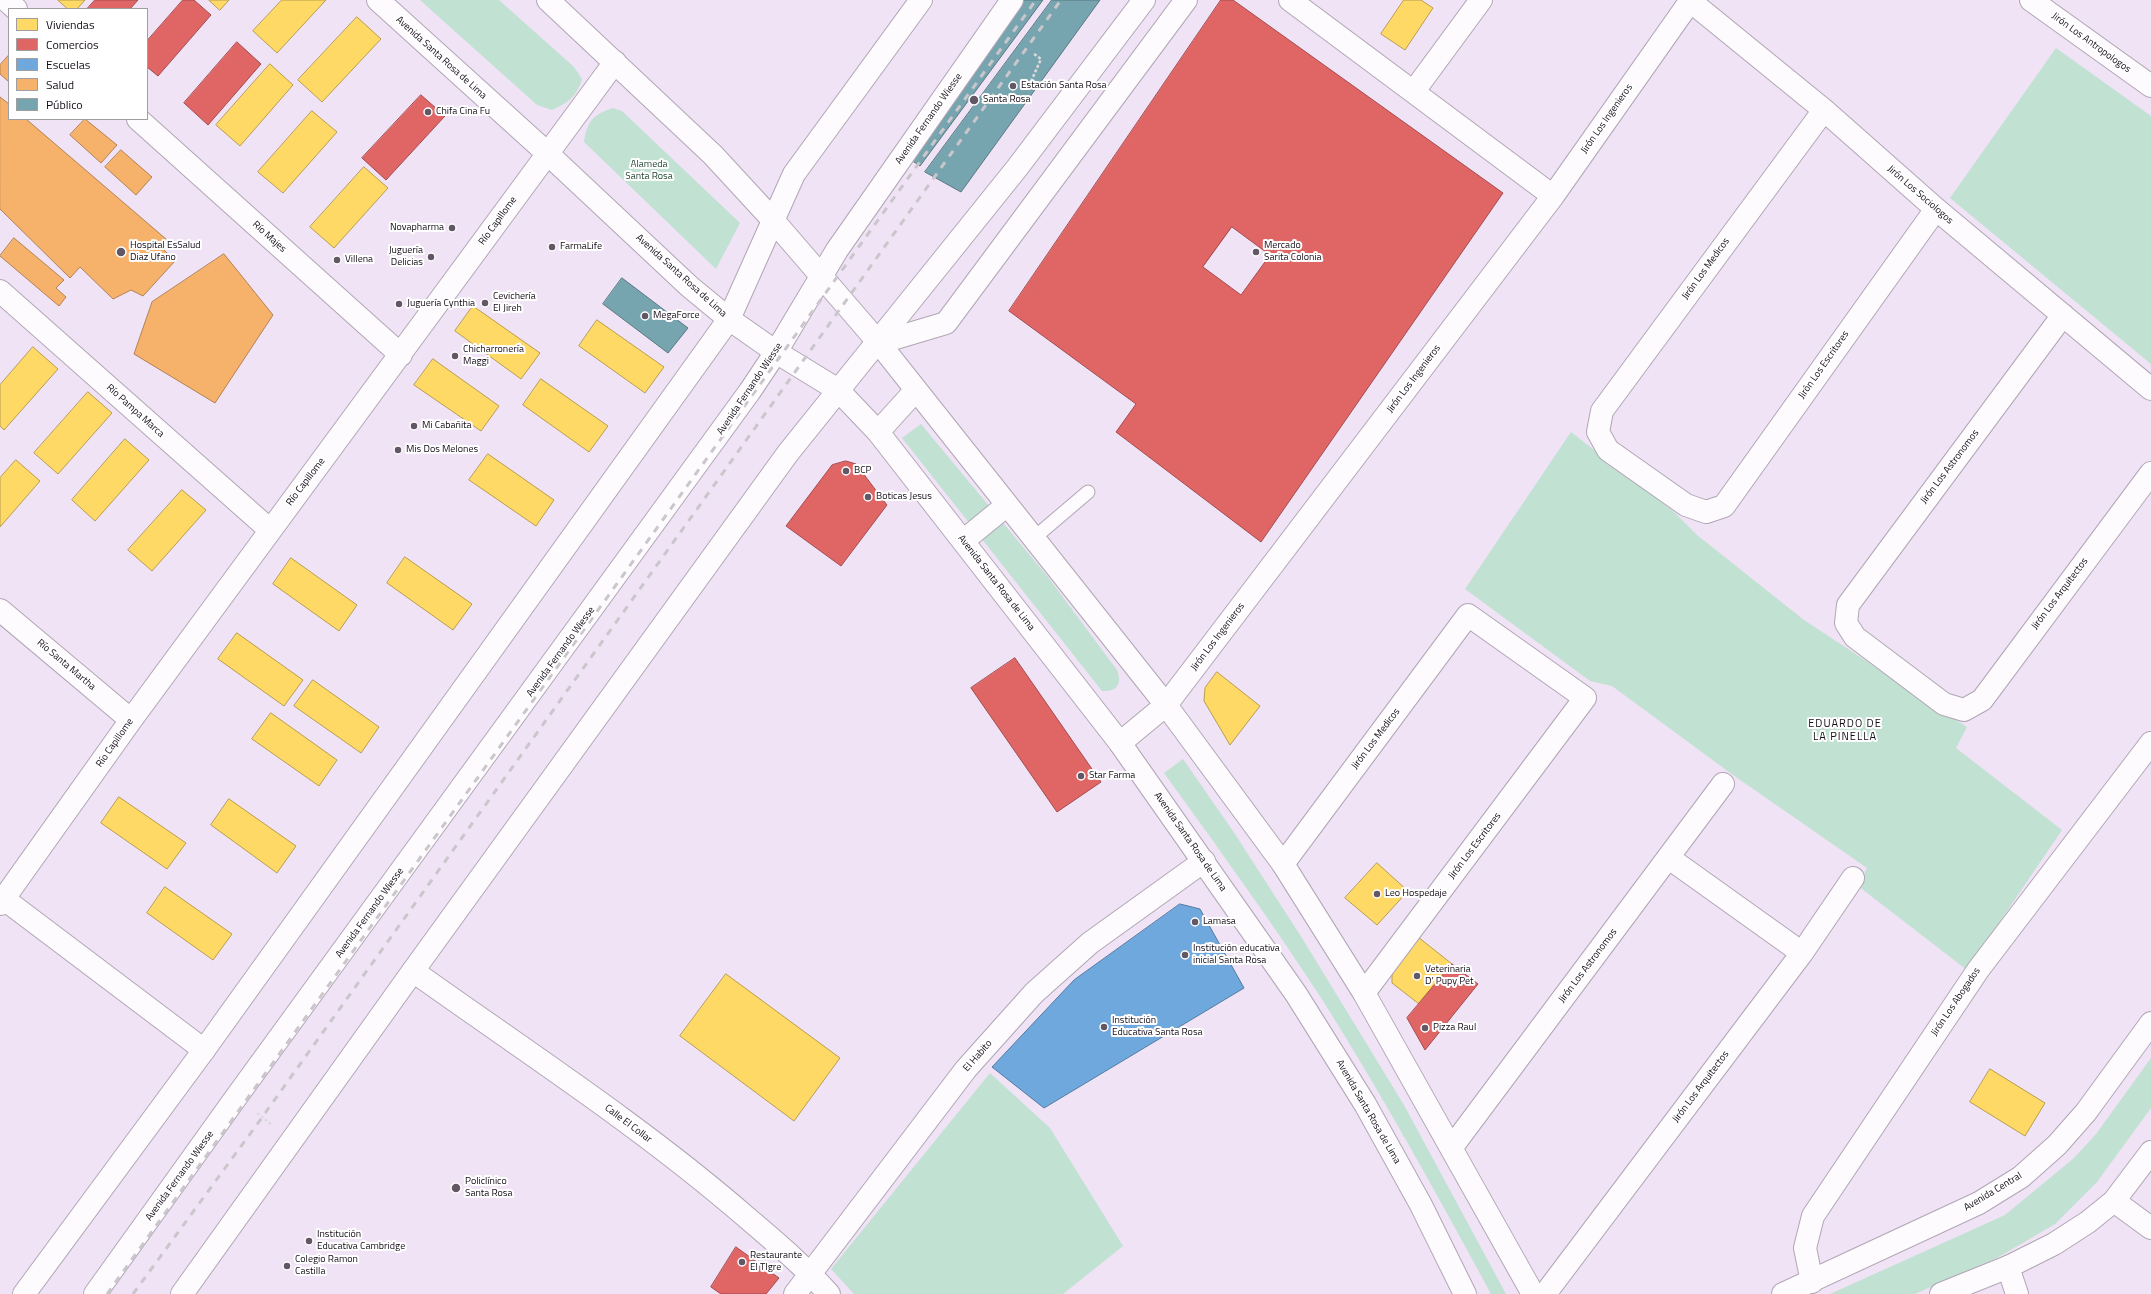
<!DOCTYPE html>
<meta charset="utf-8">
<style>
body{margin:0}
#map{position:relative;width:2151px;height:1294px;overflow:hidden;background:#f0e3f5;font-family:"Titillium Web",sans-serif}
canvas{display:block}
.legend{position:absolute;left:8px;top:8px;width:140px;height:112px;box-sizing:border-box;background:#fff;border:1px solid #a19ea2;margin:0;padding:5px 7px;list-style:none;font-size:12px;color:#140c17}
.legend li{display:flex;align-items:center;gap:8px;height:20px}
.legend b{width:20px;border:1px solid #a19ea2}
</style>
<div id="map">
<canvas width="2151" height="1294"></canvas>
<ul class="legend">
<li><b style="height:11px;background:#ffd966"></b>Viviendas</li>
<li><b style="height:11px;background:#e06666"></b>Comercios</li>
<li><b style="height:11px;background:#6fa8dc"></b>Escuelas</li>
<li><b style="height:11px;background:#f6b26b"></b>Salud</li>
<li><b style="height:11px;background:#76a5af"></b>Público</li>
</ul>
</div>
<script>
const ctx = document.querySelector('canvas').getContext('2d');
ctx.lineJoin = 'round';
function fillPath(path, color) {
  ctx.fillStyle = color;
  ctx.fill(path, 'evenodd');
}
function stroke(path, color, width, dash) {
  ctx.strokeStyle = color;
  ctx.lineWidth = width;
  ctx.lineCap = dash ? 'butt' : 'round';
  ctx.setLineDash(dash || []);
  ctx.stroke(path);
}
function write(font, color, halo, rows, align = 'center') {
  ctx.font = font + ' "Titillium Web",sans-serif';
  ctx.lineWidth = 4;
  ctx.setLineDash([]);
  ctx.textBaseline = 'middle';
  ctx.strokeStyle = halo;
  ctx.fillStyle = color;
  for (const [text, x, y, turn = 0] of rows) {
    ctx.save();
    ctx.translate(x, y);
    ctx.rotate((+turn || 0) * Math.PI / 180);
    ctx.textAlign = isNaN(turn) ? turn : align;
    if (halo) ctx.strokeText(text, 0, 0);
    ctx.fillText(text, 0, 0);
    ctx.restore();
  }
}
fillPath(new Path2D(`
 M420 0H499L574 67 582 79C577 96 568 103 552 110L537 105Z
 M2056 48 2151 116V364L1950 198Z
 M613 108 622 111 740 223 716 269 584 142C587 122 593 114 613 108Z
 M921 424 1048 577 1117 670C1122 683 1118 692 1102 691L902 438Z
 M1571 432 1674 512 1697 535 1804 620 1967 727 1956 748 2062 830 1967 970 1858 886 1867 868 1733 775 1612 686 1590 681 1465 589Z
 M1183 759 1233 831 1302 938 1404 1105 1506 1294H1491C1438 1196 1384 1098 1325 1004 1274 925 1219 849 1164 773Z
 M2151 1058V1108L2097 1182 2055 1224 1997 1258 1915 1294H1830L2005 1215 2074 1158 2096 1134Z
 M990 1073 1050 1128 1123 1246 1063 1294H854L831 1269Z`), '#c1e1d2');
const homes = new Path2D(`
 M58 0H85L77 9H68Z
 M209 0H229L220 10Z
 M282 0H326L277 53 253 31Z
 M1404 0H1421L1433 8 1405 50 1381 34Z
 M357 17 381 39 322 102 298 80Z
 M270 64 293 85 240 146 216 125Z
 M312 111 337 132 283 193 258 172Z
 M364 167 388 188 334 248 310 227Z
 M473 306 540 353 521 379 455 331Z
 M597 320 664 367 645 393 579 346Z
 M33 347 58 369 4 430 0 426V385Z
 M433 359 499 406 481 431 414 385Z
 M541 379 608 426 589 452 523 405Z
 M88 392 112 413 58 474 34 453Z
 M125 439 149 460 95 521 72 500Z
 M488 454 554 500 536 526 469 480Z
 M16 460 40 481 0 527V478Z
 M182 490 206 510 152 571 128 550Z
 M405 557 472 604 453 630 387 583Z
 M291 558 357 605 339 631 273 584Z
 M237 633 303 680 284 706 218 659Z
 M1217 672 1260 706 1230 745 1204 701 1205 688Z
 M313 680 379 727 361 753 294 706Z
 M271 713 337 760 319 786 252 739Z
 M119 797 186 843 167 869 101 823Z
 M229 799 296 846 277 873 211 825Z
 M1377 863 1408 891 1377 925 1345 898Z
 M165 887 232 934 213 960 147 913Z
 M1418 937 1452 964 1419 1004 1392 983V969Z
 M726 974 840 1058 794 1121 680 1036Z
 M1990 1069 2045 1103 2025 1136 1970 1102Z`);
fillPath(homes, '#ffd966');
stroke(homes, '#b89c4e', 1);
const shops = new Path2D(`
 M95 0H138L130 9H87Z
 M183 0H194L211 15 158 76 147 67V41Z
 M1221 0H1233L1503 193 1261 542 1116 432 1136 404 1009 311ZM1232 227 1270 255 1241 295 1203 267Z
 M237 42 261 64 208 125 184 103Z
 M421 95 445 116 386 180 362 158Z
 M846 461 856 464 887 505 841 566 786 526 832 465Z
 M1015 658 1101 782 1057 812 971 688Z
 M1452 964 1478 984 1425 1050 1407 1018Z
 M736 1247 779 1278 766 1294H721L711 1287Z`);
fillPath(shops, '#e06666');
stroke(shops, '#a34b4e', 1);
const schools = new Path2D(`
 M1180 904 1200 909 1244 988 1044 1108 992 1067 1074 980Z`);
fillPath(schools, '#6fa8dc');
stroke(schools, '#5479a1', 1);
const health = new Path2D(`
 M9 55V82L0 74V65Z
 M0 97 9 104V119H26L166 239 162 248 175 261 143 296 131 290 113 299 80 267 70 278 0 209Z
 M85 119 117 145 101 163 70 135Z
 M121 150 152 177 136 195 105 167Z
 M14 238 64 280 56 288 66 297 59 306 0 256Z
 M224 254 273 315 215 403 134 354 152 302Z`);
fillPath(health, '#f6b26b');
stroke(health, '#b28052', 1);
const public = new Path2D(`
 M1006 0H1043L920 166 895 149Z
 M1052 0H1100L961 192 925 172Z
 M622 278 688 328 668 353 603 304Z`);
fillPath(public, '#76a5af');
stroke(public, '#597781', 1);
const lane = new Path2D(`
 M1034 538 1088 492`);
const street = new Path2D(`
 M6 0 16 9
 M1290 0 1553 196
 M1689 0 1824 110 1936 209 2151 389
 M2031 0 2151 86
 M1414 91 1481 0
 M1824 110 1602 411 1598 432 1608 450 1686 505 1706 512 1724 506 1936 209
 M138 119 401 355
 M0 291 270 530
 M2063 315 1848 605 1846 623 1855 637 1944 704 1964 710 1982 700 2151 473
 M0 610 131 720
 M1120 743 1166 705 1553 196 1691 0
 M1669 858 1802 953
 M1283 864 1468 615 1585 698 1364 993
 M4 899 204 1050
 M0 904 131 720 615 62
 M413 971C525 1051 641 1126 745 1216 774 1241 803 1265 829 1294
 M1452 1147 1723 784
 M2114 1201 2151 1228
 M2008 1267 2017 1294
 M1812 1282 1805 1248 1813 1216 1978 970 2151 743
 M795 1294 966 1069 1034 993 1090 943 1204 861
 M1545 1294 1802 953 1853 878`);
const secondary = new Path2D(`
 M378 0 547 153 690 287 729 319 776 352 838 390 878 432 1120 743 1296 994 1365 1104 1421 1205 1465 1294
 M548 0 713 155 772 219 879 343 1166 705 1283 864 1364 993 1533 1294
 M879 343 946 323 1186 0
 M878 432 916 390
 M963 541 1007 505
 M24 1294 204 1050 729 319 794 174 921 0
 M1783 1294 1979 1203 2021 1177 2057 1145 2086 1112 2151 1023
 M1941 1294 2008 1267 2054 1244 2088 1222 2114 1201 2151 1152`);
const primary = new Path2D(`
 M95 1294 237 1096 750 391 776 352 837 250 1012 0
 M182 1294 413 971 788 453 1017 168 1144 0`);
stroke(lane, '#b0a6b4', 15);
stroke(street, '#b0a6b4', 24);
stroke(secondary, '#b0a6b4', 24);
stroke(primary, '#b0a6b4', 24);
stroke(new Path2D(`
 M1029 86 1041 59 1034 54
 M257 1113 272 1125`), '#ddd9df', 2.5, [3, 2]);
stroke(lane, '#fdfbfe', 13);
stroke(street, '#fdfbfe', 22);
stroke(secondary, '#fdfbfe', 22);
stroke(primary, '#fdfbfe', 22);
stroke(new Path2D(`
 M107 1294 1036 0
 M133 1294 258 1123 1061 0`), '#cac6cb', 3, [7, 7]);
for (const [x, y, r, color] of [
 [1013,86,4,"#615765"],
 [974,100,5,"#615765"],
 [428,112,4,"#615765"],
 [452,228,4,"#615765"],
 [552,247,4,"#615765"],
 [121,252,5,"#615765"],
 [1256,252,4,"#615765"],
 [431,257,4,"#615765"],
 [337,260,4,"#615765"],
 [485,303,4,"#615765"],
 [399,304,4,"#615765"],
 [645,316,4,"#615765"],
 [455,356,4,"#615765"],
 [414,426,4,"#615765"],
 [398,450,4,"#615765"],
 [846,471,4,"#615765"],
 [868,497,4,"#615765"],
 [1081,776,4,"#615765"],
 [1377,894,4,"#615765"],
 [1195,922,4,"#615765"],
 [1185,955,4,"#615765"],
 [1417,976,4,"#615765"],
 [1104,1027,4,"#615765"],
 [1425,1028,4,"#615765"],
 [456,1188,5,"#615765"],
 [309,1241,4,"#615765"],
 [742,1262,4,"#615765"],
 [287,1266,4,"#615765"]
]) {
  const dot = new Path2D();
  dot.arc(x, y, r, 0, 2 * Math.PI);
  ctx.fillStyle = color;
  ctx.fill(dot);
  stroke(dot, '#fff', 1.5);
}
write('10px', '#140c17', '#fff', [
 ["Jirón Los Antropologos",2091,43,36],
 ["Avenida Santa Rosa de Lima",441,58,42],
 ["Avenida Fernando Wiesse",929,119,-55],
 ["Jirón Los Ingenieros",1607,119,-55],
 ["Jirón Los Sociologos",1920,195,41],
 ["Río Capillome",498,221,-54],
 ["Río Majes",269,237,42],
 ["Jirón Los Medicos",1706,269,-54],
 ["Avenida Santa Rosa de Lima",681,276,42],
 ["Jirón Los Escritores",1824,365,-55],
 ["Jirón Los Ingenieros",1414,379,-53],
 ["Avenida Fernando Wiesse",750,389,-56],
 ["Río Pampa Marca",135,411,42],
 ["Jirón Los Astronomos",1950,467,-53],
 ["Río Capillome",306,482,-53],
 ["Avenida Santa Rosa de Lima",996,583,52],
 ["Jirón Los Arquitectos",2060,594,-53],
 ["Jirón Los Ingenieros",1218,637,-53],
 ["Avenida Fernando Wiesse",561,652,-54],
 ["Río Santa Martha",66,665,40],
 ["Jirón Los Medicos",1376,739,-53],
 ["Río Capillome",115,743,-55],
 ["Avenida Santa Rosa de Lima",1190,842,55],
 ["Jirón Los Escritores",1475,846,-53],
 ["Avenida Fernando Wiesse",370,913,-54],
 ["Jirón Los Astronomos",1588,966,-53],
 ["Jirón Los Abogados",1956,1002,-56],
 ["El Habito",978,1056,-49],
 ["Jirón Los Arquitectos",1701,1087,-53],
 ["Avenida Santa Rosa de Lima",1368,1112,60],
 ["Calle El Collar",628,1124,37],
 ["Avenida Fernando Wiesse",180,1176,-54],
 ["Avenida Central",1993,1192,-31]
]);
write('10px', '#140c17', '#fff', [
 ["Estación Santa Rosa",1021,86],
 ["Santa Rosa",983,100],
 ["Chifa Cina Fu",436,112],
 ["Novapharma",444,228,"right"],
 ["Hospital EsSalud",130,246],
 ["Diaz Ufano",130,258],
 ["Mercado",1264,246],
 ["Sarita Colonia",1264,258],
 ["FarmaLife",560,247],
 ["Juguería",423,251,"right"],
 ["Delicias",423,263,"right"],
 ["Villena",345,260],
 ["Cevichería",493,297],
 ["El Jireh",493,309],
 ["Juguería Cynthia",407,304],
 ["MegaForce",653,316],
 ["Chicharronería",463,350],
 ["Maggi",463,362],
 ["Mi Cabañita",422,426],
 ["Mis Dos Melones",406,450],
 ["BCP",854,471],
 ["Boticas Jesus",876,497],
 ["Star Farma",1089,776],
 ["Leo Hospedaje",1385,894],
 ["Lamasa",1203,922],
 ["Institución educativa",1193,949],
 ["inicial Santa Rosa",1193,961],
 ["Veterinaria",1425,970],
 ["D' Pupy Pet",1425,982],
 ["Institución",1112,1021],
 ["Educativa Santa Rosa",1112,1033],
 ["Pizza Raul",1433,1028],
 ["Policlínico",465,1182],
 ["Santa Rosa",465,1194],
 ["Institución",317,1235],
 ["Educativa Cambridge",317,1247],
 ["Restaurante",750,1256],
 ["El TIgre",750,1268],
 ["Colegio Ramon",295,1260],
 ["Castilla",295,1272]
], 'left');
write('10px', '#183f29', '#fff', [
 ["Alameda",649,165],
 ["Santa Rosa",649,177]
]);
ctx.letterSpacing = '1px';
write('11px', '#140c17', '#fff', [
 ["EDUARDO DE",1845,724],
 ["LA PINELLA",1845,737]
]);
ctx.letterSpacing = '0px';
</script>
